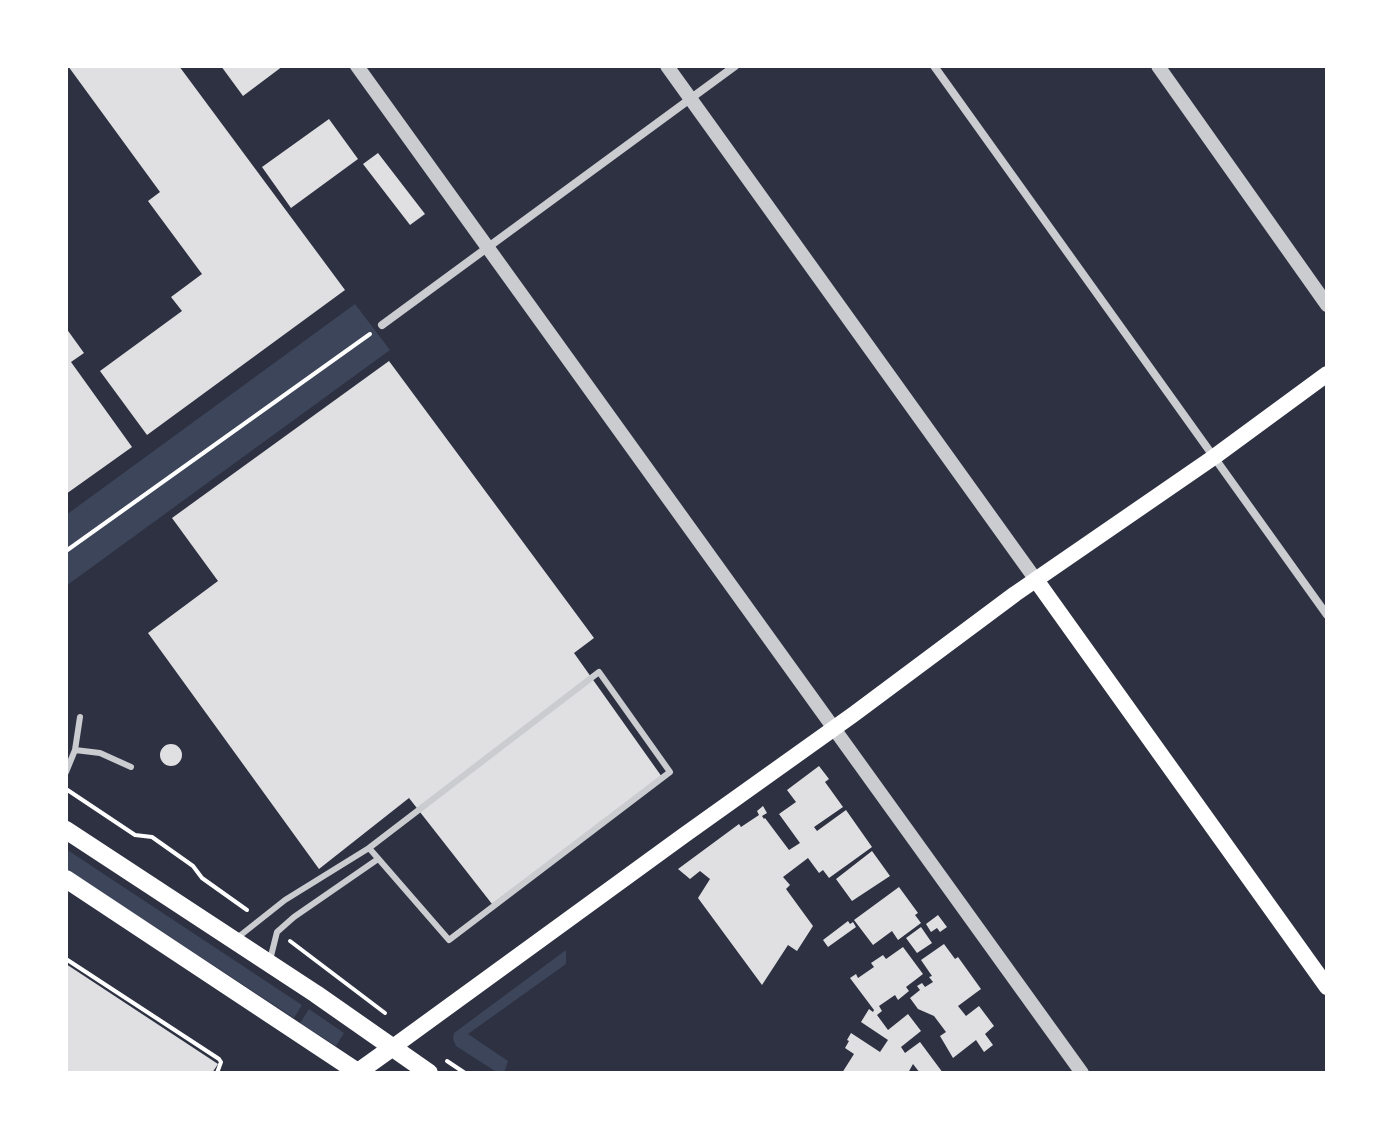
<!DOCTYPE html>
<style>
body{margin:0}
#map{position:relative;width:1393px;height:1139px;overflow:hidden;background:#2d3142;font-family:"Nunito Sans",sans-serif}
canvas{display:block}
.frame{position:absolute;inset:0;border:68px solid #fff;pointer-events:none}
</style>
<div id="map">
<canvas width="1393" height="1139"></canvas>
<div class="frame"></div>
</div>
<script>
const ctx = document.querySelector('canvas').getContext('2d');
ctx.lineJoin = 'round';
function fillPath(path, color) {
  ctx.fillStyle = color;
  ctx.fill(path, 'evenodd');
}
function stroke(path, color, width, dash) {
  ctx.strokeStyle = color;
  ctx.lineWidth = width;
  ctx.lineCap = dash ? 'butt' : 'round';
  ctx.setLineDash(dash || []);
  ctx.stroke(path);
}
fillPath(new Path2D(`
 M355 304 390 350 66 586V515Z
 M66 849 302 1005 294 1018 66 869Z
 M566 950V964L468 1034 508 1061 504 1073H498L456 1046 453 1039 454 1033Z
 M309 1009 344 1033 336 1046 300 1023Z`), '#3c4559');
fillPath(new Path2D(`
 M68 66H179L345 290 147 435 100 371 182 311 171 297 202 274 148 201 160 192Z
 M221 66H283L243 96Z
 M329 119 358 159 291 208 262 167Z
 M378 153 425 214 410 225 363 164Z
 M66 328 84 353 71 362 132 447 66 494Z
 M389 361 594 638 574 653 662 777 492 904 409 798 319 869 148 633 218 581 172 518Z
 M160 755a11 11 0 1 1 22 0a11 11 0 1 1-22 0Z
 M819 766 829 779 825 782 843 807 814 827 817 831 846 810 872 847 829 878 823 870 819 873 808 858 783 877 790 885 786 889 813 926 797 951 788 945 762 985 698 898 710 879 700 871 690 879 678 869 739 824 741 827 759 815 757 811 763 806 767 813 762 816 764 819 765 818 789 850 800 843 779 814 796 802 787 790Z
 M872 851 890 876 852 901 836 879Z
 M899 887 918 913 915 915 921 923 898 940 892 931 873 945 854 920Z
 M938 915 947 927 940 932 937 928 931 932 926 924Z
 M848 921 850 924 853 922 856 927 828 947 823 940Z
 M921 927 932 943 917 953 906 938Z
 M944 944 955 959 958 957 981 989 958 1006 966 1016 979 1006 994 1026 985 1034 993 1045 984 1052 976 1040 953 1058 940 1036 946 1032 934 1016 918 1009 910 998 920 990 917 986 922 983 925 987 933 982 929 977 932 976 921 960Z
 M903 947 923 974 906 987 909 991 898 1000 895 995 879 1006 882 1011 877 1015 888 1030 908 1014 921 1031 901 1047 905 1053 920 1042 943 1073H920L913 1064 908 1073H842L854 1054 845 1048 849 1041 847 1040 851 1033 880 1052 888 1040 861 1022 869 1009 873 1012 874 1010 850 978 856 974 858 978 874 967 871 963 883 955 886 959Z
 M66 964 218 1064 212 1073H66Z`), '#e0e0e3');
stroke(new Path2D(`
 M66 551 370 334
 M66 789 135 835 152 837 193 866 202 878 247 910
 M290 941 385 1013
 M66 959 219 1059 221 1062 217 1073
 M447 1061 465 1073`), '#fff', 4);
stroke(new Path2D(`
 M599 672 670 772 449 940 369 848Z
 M75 750 100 753 131 767
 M66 772 75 750 80 717
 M237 938 285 900 369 848
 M270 960 277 932 294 917 378 859`), '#caccd0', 6);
stroke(new Path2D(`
 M934 66 1327 615
 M382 325 735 66`), '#caccd0', 8);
stroke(new Path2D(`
 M357 66 1082 1073
 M667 66 1036 580
 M1158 66 1327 305`), '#caccd0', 14);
stroke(new Path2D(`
 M1036 580 1327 987
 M393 1047 683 836 854 714 1015 594 1214 457 1327 374`), '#fff', 16);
stroke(new Path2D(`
 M66 830 316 994 429 1073
 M66 879 359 1073
 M358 1072 393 1047`), '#fff', 18);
</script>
